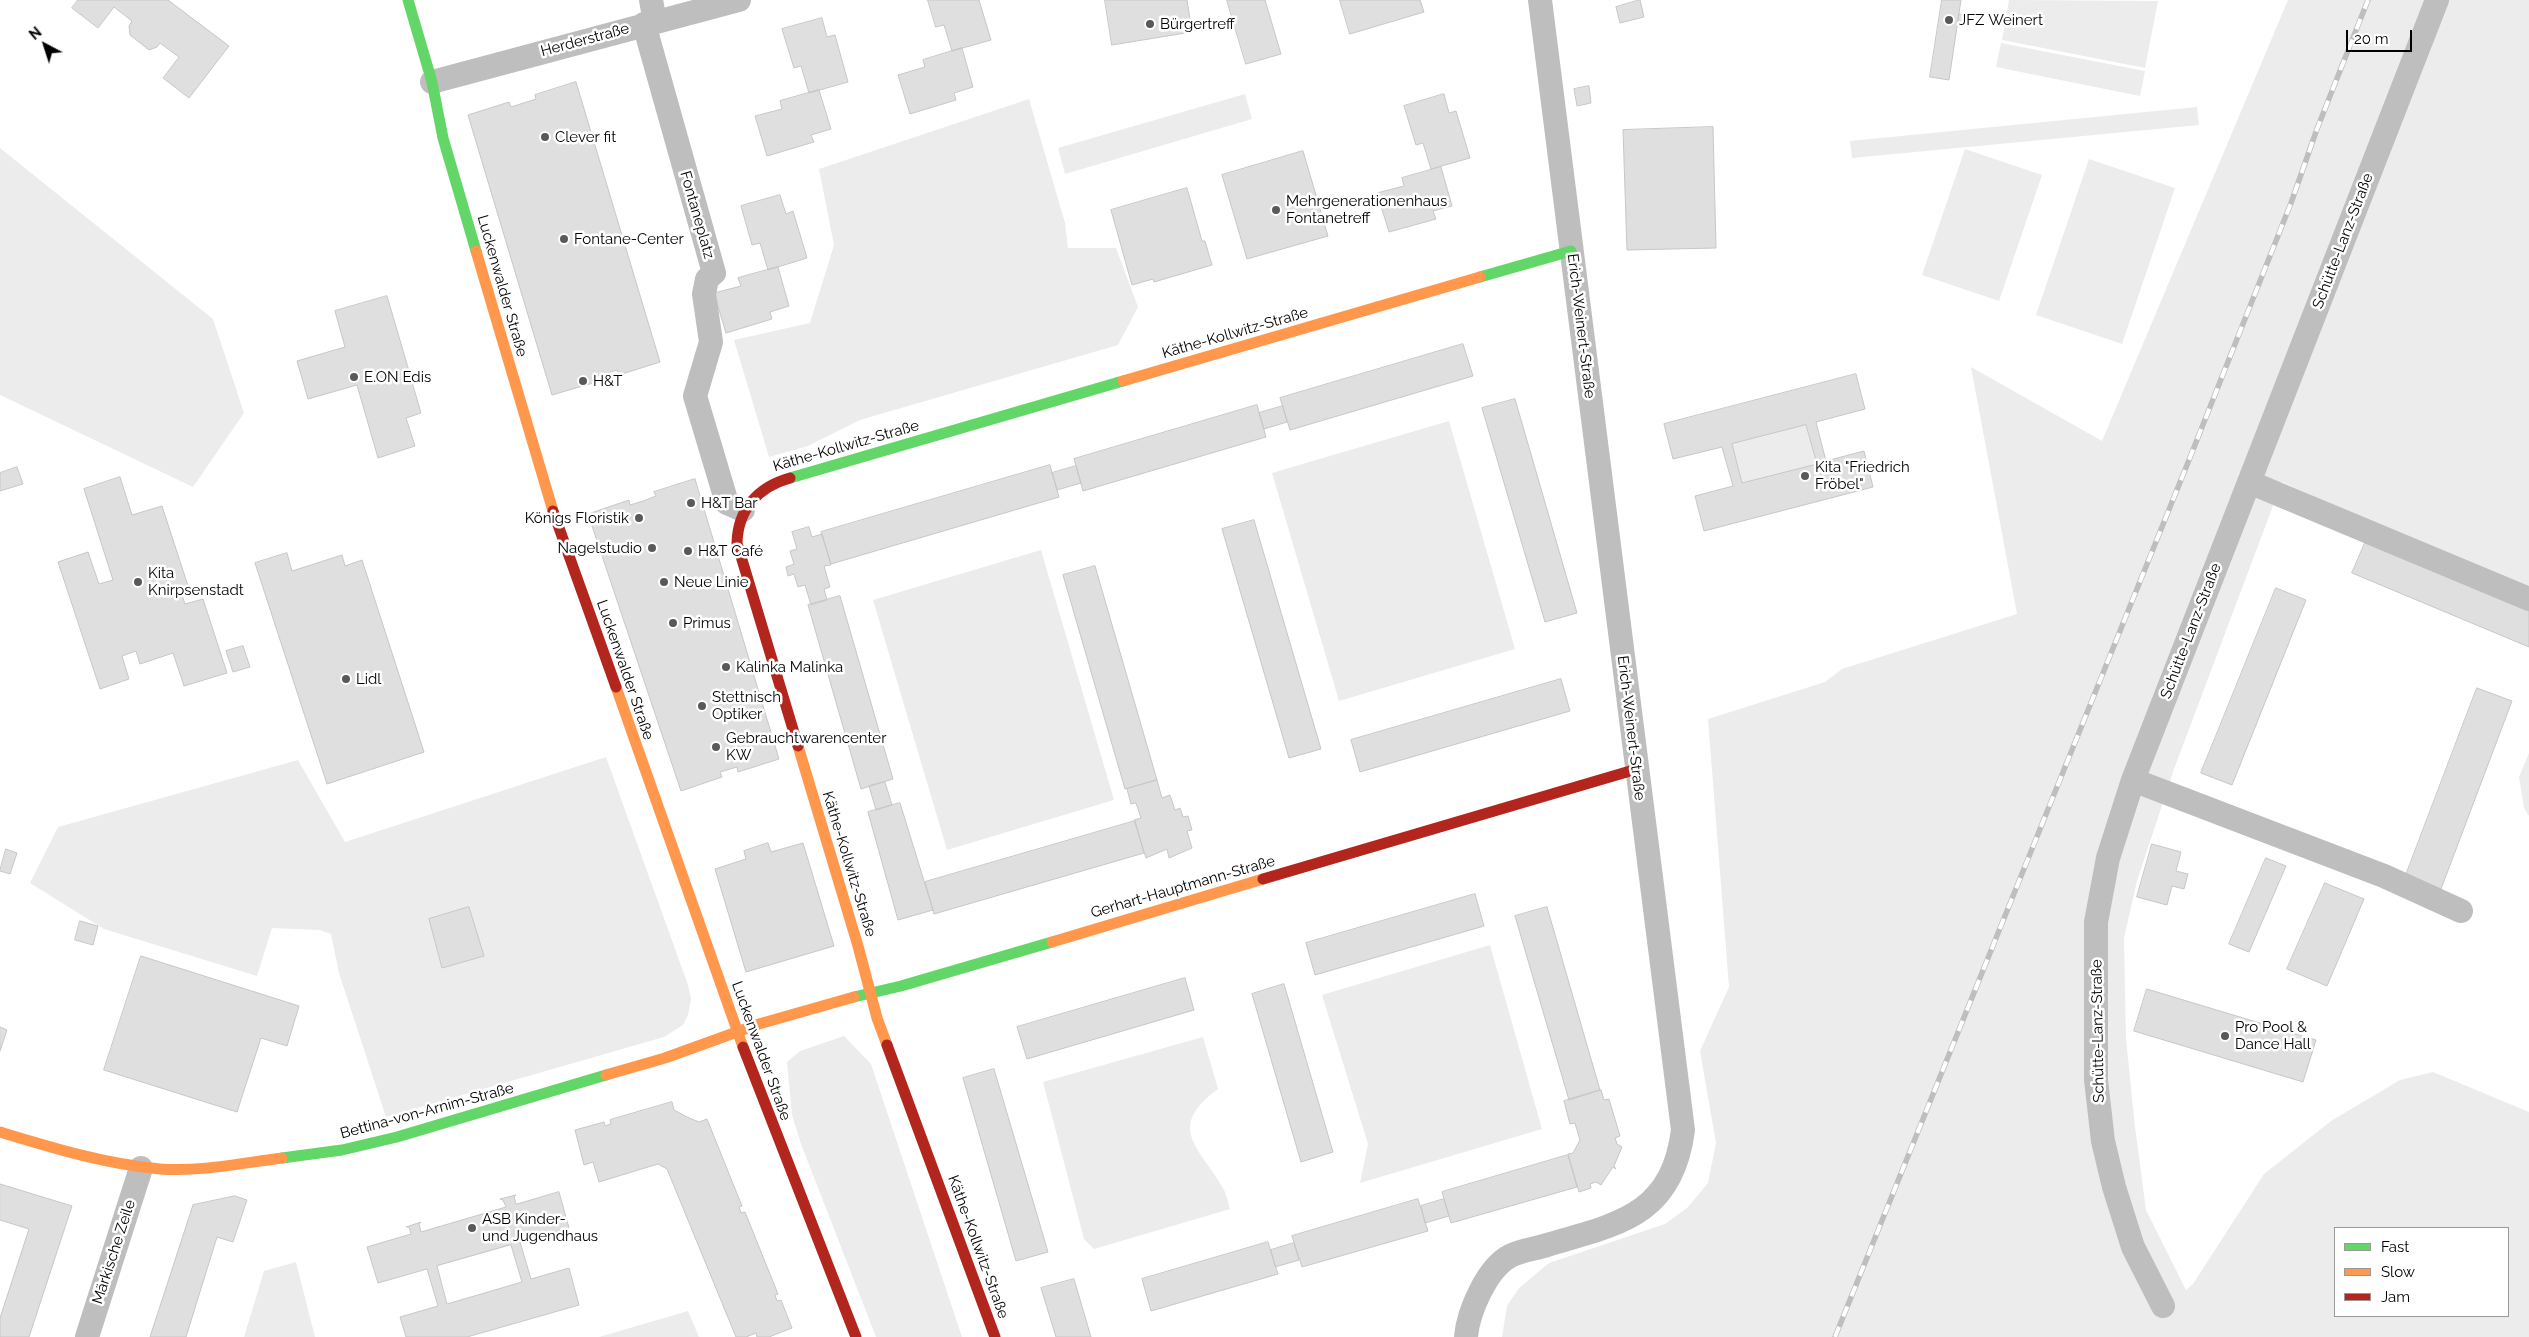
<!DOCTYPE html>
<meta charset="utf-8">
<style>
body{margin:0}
#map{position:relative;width:2529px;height:1337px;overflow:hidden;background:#fff;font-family:Raleway,sans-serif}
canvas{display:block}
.legend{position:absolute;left:2334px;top:1227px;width:175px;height:90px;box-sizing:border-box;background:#fff;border:1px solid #999;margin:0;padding:6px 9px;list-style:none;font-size:15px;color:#000}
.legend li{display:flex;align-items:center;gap:10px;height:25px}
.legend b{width:25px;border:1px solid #999}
.north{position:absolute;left:20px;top:20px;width:50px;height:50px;-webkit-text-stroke:4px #fff;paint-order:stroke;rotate:320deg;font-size:14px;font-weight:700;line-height:20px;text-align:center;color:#000}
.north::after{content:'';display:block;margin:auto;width:18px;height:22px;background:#000;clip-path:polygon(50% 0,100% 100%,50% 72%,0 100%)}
.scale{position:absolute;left:2346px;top:30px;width:66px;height:22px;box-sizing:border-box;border:2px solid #000;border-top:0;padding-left:6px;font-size:15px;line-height:18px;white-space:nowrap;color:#000;-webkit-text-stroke:4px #fff;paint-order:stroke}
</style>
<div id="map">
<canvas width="2529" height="1337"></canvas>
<ul class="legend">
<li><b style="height:6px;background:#63d668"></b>Fast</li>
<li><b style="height:6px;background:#ff974d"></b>Slow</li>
<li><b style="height:6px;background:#b3261e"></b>Jam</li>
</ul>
<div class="north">N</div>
<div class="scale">20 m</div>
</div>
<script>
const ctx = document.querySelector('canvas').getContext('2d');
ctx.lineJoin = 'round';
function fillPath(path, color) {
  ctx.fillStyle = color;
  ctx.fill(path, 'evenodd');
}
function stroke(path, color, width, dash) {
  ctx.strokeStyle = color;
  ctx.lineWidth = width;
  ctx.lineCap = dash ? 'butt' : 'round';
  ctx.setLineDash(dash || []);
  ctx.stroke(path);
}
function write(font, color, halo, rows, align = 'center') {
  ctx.font = font + ' Raleway,sans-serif';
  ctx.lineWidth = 5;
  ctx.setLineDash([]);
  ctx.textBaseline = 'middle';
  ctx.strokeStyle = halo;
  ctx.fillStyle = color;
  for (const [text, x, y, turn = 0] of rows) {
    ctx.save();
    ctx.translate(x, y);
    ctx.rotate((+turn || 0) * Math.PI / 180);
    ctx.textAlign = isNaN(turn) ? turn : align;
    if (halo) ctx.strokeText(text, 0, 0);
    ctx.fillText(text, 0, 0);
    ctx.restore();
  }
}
fillPath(new Path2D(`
 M2009 0 2158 1 2145 68 2002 40Z
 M2288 0H2529V592L2282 482 2174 769 2137 881 2124 938 2126 1039 2135 1127 2146 1210 2186 1290 2193 1284 2264 1174 2331 1121 2400 1080 2433 1072 2529 1112V1337H1502L1507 1306 1519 1288 1549 1263 1665 1224 1687 1208 1708 1183 1716 1143 1700 1051 1729 987 1708 719 1825 682 1842 669 2017 614 1971 367 2102 441ZM2335 1228H2508V1316H2335Z
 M2001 43 2145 71 2140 96 1996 67Z
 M1245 94 1252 119 1065 174 1058 148Z
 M1029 99 1065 223 1068 248H1116L1138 307 1118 345 860 420 808 446 769 457 734 340 810 323 834 245 819 169Z
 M2197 107 2199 125 1852 158 1850 141Z
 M0 148 213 319 244 413 193 487 0 395Z
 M1965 149 2042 175 1999 301 1922 275Z
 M2089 159 2175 188 2122 344 2036 315Z
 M1449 421 1515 649 1339 701 1272 473Z
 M1806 425 1817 464 1742 483 1732 444Z
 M1041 550 1114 800 947 850 873 600Z
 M2529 753V816L2524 808 2519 777Z
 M606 757 688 985 691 999 688 1015 683 1025 664 1037 386 1117 339 973 331 934 320 930 272 928 257 976 104 929 30 883 58 827 298 760 345 842Z
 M1490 945 1542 1129 1360 1183 1368 1144 1322 995Z
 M844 1036 871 1064 962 1337H876L801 1144 792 1115 787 1062 800 1051Z
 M1203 1037 1218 1089C1163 1129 1203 1150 1224 1190 1227 1196 1228 1203 1230 1209L1094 1249 1084 1239 1043 1082Z
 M296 1262 315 1337H244L264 1271Z
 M688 1311 699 1337H599Z`), '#ececec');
const building = new Path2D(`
 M78 0H168L229 46 189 98 163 78 179 57 160 43 157 47 149 50 130 35 129 26 132 21 114 7 98 28 72 8Z
 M928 0H979L991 40 952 51 944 25 936 27Z
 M1105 0H1187L1192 32 1112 45Z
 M1227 0H1265L1281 54 1246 64Z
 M1340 0H1420L1424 12 1350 34Z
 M1640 0 1644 17 1620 23 1616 7Z
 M1942 0H1961L1949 80 1930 77Z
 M1959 14 1968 15 1966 23 1958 22Z
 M822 18 827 37 835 35 848 82 809 93 801 66 794 68 782 29Z
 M962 48 973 87 954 93 956 100 910 114 898 75 925 67 923 60Z
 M576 82 660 362 619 375 617 370 592 378 593 383 552 395 468 115 509 102 511 107 536 99 535 95Z
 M1589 86 1591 103 1577 106 1574 89Z
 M819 90 831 129 811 135 814 142 767 156 755 116 782 109 780 101Z
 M1444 94 1449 113 1456 111 1470 158 1431 169 1423 143 1416 145 1404 106Z
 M1713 127 1716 248 1627 250 1623 130Z
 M1303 151 1328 236 1247 259 1222 175Z
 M1441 167 1452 206 1433 211 1436 219 1389 232 1377 193 1404 186 1402 178Z
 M1187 188 1202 241H1205L1212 265 1154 282 1153 279 1132 285 1111 210Z
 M780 195 786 214 793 211 807 258 768 270 760 243 752 245 741 206Z
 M778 267 789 306 770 312 772 319 726 333 714 293 741 286 738 278Z
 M387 296 409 371 405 372 409 383 412 382 421 413 406 418 415 446 378 458 357 385 308 399 297 361 345 347 335 311Z
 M1463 344 1473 376 1290 430 1280 398Z
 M1856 374 1865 409 1816 422 1826 461 1864 451 1873 487 1704 531 1695 496 1733 486 1722 447 1673 459 1664 424ZM1806 425 1817 464 1742 483 1732 444Z
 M1515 399 1577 613 1545 622 1482 408Z
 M1257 405 1266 437 1083 491 1074 459Z
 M1283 406 1287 422 1264 429 1259 413Z
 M1050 465 1059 497 831 564 821 532Z
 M1076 466 1081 483 1057 490 1052 473Z
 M17 467 23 484 0 491V473Z
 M120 477 132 515 162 506 190 592 182 595 185 604 203 599 227 673 184 686 173 653 140 664 136 651 122 656 129 679 100 689 58 562 88 552 99 584 113 580 84 489Z
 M695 479 779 759 738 772 737 767 720 772 722 777 681 791 588 514 629 500 630 505 643 501 656 496 654 492Z
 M1254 520 1321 749 1289 758 1222 529Z
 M809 527 812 537 822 534 831 565 824 566 830 587 824 589 827 600 811 605 805 585 798 587 794 574 788 576 786 567 794 564 790 551 797 549 792 532Z
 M2365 543 2529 611V647L2352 573Z
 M287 553 292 571 342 555 345 566 362 560 424 752 327 784 255 563Z
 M1095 566 1157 780 1125 789 1063 575Z
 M2276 588 2306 600 2232 785 2201 773Z
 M840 596 893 779 861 789 808 605Z
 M243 646 250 667 233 672 226 651Z
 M1561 679 1570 711 1360 772 1351 740Z
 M2477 688 2512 701 2441 889 2406 875Z
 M1157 780 1162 798 1170 795 1175 810 1180 808 1183 817 1188 816 1192 830 1187 831 1192 848 1169 858 1167 849 1146 858 1134 820 1141 818 1136 803 1131 804 1127 789Z
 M885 782 892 805 876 810 869 786Z
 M900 803 933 910 898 920 868 812Z
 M1135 821 1144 853 934 914 925 882Z
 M768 843 771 852 803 843 834 946 746 972 715 869 746 859 744 851Z
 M2152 844 2181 852 2176 871 2188 874 2184 889 2172 886 2167 905 2137 897Z
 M6 849 17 853 10 874 0 871Z
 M2266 858 2286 866 2249 952 2229 944Z
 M2325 883 2364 899 2327 986 2287 969Z
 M1475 894 1484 926 1315 975 1306 943Z
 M469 907 484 956 442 968 429 919Z
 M1547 907 1600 1090 1569 1100 1515 916Z
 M80 921 98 926 93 945 75 940Z
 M141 956 299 1006 287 1046 261 1038 237 1112 104 1070Z
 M1185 978 1194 1010 1027 1059 1017 1027Z
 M1284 984 1333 1152 1301 1162 1252 994Z
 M2147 989 2316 1040 2303 1082 2134 1031Z
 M0 1027 7 1030 0 1051Z
 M994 1069 1048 1252 1016 1261 963 1078Z
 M1601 1090 1604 1100 1609 1099 1620 1136 1615 1138 1617 1144 1622 1147 1614 1166 1616 1169 1613 1167 1601 1185 1596 1182 1590 1184 1591 1188 1579 1192 1568 1154 1573 1153 1580 1140 1575 1123 1570 1124 1564 1101Z
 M672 1102 674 1110 687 1117 699 1122 707 1119 742 1206 739 1207 741 1213 745 1212 778 1294 775 1295 777 1301 781 1300 792 1328 769 1337H757L756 1333 746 1337H736L667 1169 658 1164 599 1182 593 1162 584 1165 575 1130 604 1122 605 1126 611 1124 610 1120Z
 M1568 1155 1577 1187 1451 1223 1442 1192Z
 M0 1184 72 1206 29 1337H0V1318L29 1229 0 1220Z
 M559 1192 569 1228 520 1242 531 1279 569 1268 579 1305 467 1337H406L400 1317 438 1306 427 1269 378 1283 367 1247 411 1234 409 1227H406L421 1222 419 1224 421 1232 506 1207 503 1200 500 1199 516 1195 514 1197 516 1204ZM511 1245 522 1282 447 1304 437 1266Z
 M235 1196 247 1200 233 1242 217 1237 186 1337H150L193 1205Z
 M1418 1199 1428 1231 1302 1267 1292 1236Z
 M1444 1199 1449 1216 1425 1223 1421 1206Z
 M1268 1242 1278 1274 1151 1311 1142 1279Z
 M1294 1243 1299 1260 1275 1267 1271 1250Z
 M1074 1279 1091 1337H1056L1041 1288Z`);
fillPath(building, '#dfdfdf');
stroke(building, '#c7c7c7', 1);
stroke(new Path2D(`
 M651 0 655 22
 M644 24 714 273 707 279 704 294 711 342 695 396 727 503 743 510
 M432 82 739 0
 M2249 482 2529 599
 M2133 780 2384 876 2461 911
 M2163 1306 2133 1247 2114 1187 2103 1141 2096 1080V922L2108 858 2133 780 2437 0
 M87 1337 141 1168
 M1466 1337C1468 1312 1487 1268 1510 1256 1521 1250 1535 1249 1547 1245 1618 1224 1672 1216 1683 1130L1540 0`), '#bebebe', 24);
stroke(new Path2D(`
 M408 0 432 82 443 138 476 251
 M1480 277 1571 251
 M790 478 1123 381
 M854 997 901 986 1052 942
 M282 1158 342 1150 397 1137 606 1075`), '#63d668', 11);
stroke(new Path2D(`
 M476 251 553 511
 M1123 381 1480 277
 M616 687 743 1047
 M798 746 858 946 877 1018 887 1045
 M1052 942 1263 879
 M606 1075 665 1058 759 1024 854 997
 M0 1132C53 1148 105 1164 160 1169 201 1172 242 1163 282 1158`), '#ff974d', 11);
stroke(new Path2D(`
 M790 478C758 487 738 509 737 543L798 746
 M553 511 616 687
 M1263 879 1637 769
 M887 1045 995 1337
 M743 1047 856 1337`), '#b3261e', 11);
const rail = new Path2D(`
 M1835 1337 2189 460 2291 203 2317 129 2368 0`);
stroke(rail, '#bebebe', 5.5);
stroke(rail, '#fff', 4, [11]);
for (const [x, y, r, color] of [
 [1949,20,5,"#595959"],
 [1150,24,5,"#595959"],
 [545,137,5,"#595959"],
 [1276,210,5,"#595959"],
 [564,239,5,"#595959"],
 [354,377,5,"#595959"],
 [583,381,5,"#595959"],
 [1805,476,5,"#595959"],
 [691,503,5,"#595959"],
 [639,518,5,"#595959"],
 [652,548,5,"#595959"],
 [688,551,5,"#595959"],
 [138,582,5,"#595959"],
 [664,582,5,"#595959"],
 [673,623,5,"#595959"],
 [726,667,5,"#595959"],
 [346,679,5,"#595959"],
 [702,706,5,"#595959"],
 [716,747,5,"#595959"],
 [2225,1036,5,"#595959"],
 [472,1228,5,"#595959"]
]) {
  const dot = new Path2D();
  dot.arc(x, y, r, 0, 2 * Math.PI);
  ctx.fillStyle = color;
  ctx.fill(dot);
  stroke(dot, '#fff', 2);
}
write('15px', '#000', '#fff', [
 ["JFZ Weinert",1959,20],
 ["Bürgertreff",1160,24],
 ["Clever fit",555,137],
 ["Mehrgenerationenhaus",1286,201],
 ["Fontanetreff",1286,218],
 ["Fontane-Center",574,239],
 ["E.ON Edis",364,377],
 ["H&T",593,381],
 ["Kita \"Friedrich",1815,467],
 ["Fröbel\"",1815,484],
 ["H&T Bar",701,503],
 ["Königs Floristik",629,518,"right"],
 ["Nagelstudio",642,548,"right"],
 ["H&T Café",698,551],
 ["Kita",148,573],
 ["Knirpsenstadt",148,590],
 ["Neue Linie",674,582],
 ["Primus",683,623],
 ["Kalinka Malinka",736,667],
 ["Lidl",356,679],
 ["Stettnisch",712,697],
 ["Optiker",712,714],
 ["Gebrauchtwarencenter",726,738],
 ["KW",726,755],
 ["Pro Pool &",2235,1027],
 ["Dance Hall",2235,1044],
 ["ASB Kinder-",482,1219],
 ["und Jugendhaus",482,1236]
], 'left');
write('15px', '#000', '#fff', [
 ["Herderstraße",585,40,-15],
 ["Fontaneplatz",697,215,74],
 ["Schütte-Lanz-Straße",2343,241,-69],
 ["Luckenwalder Straße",502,286,74],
 ["Erich-Weinert-Straße",1581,326,83],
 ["Käthe-Kollwitz-Straße",1235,333,-16],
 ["Käthe-Kollwitz-Straße",846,446,-16],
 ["Schütte-Lanz-Straße",2191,631,-69],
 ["Luckenwalder Straße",625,670,71],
 ["Erich-Weinert-Straße",1631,728,83],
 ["Käthe-Kollwitz-Straße",849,864,73],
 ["Gerhart-Hauptmann-Straße",1183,887,-16],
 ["Schütte-Lanz-Straße",2098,1031,-91],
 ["Luckenwalder Straße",761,1051,70],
 ["Bettina-von-Arnim-Straße",427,1111,-15],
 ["Käthe-Kollwitz-Straße",978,1247,70],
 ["Märkische Zeile",114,1252,-72]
]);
</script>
